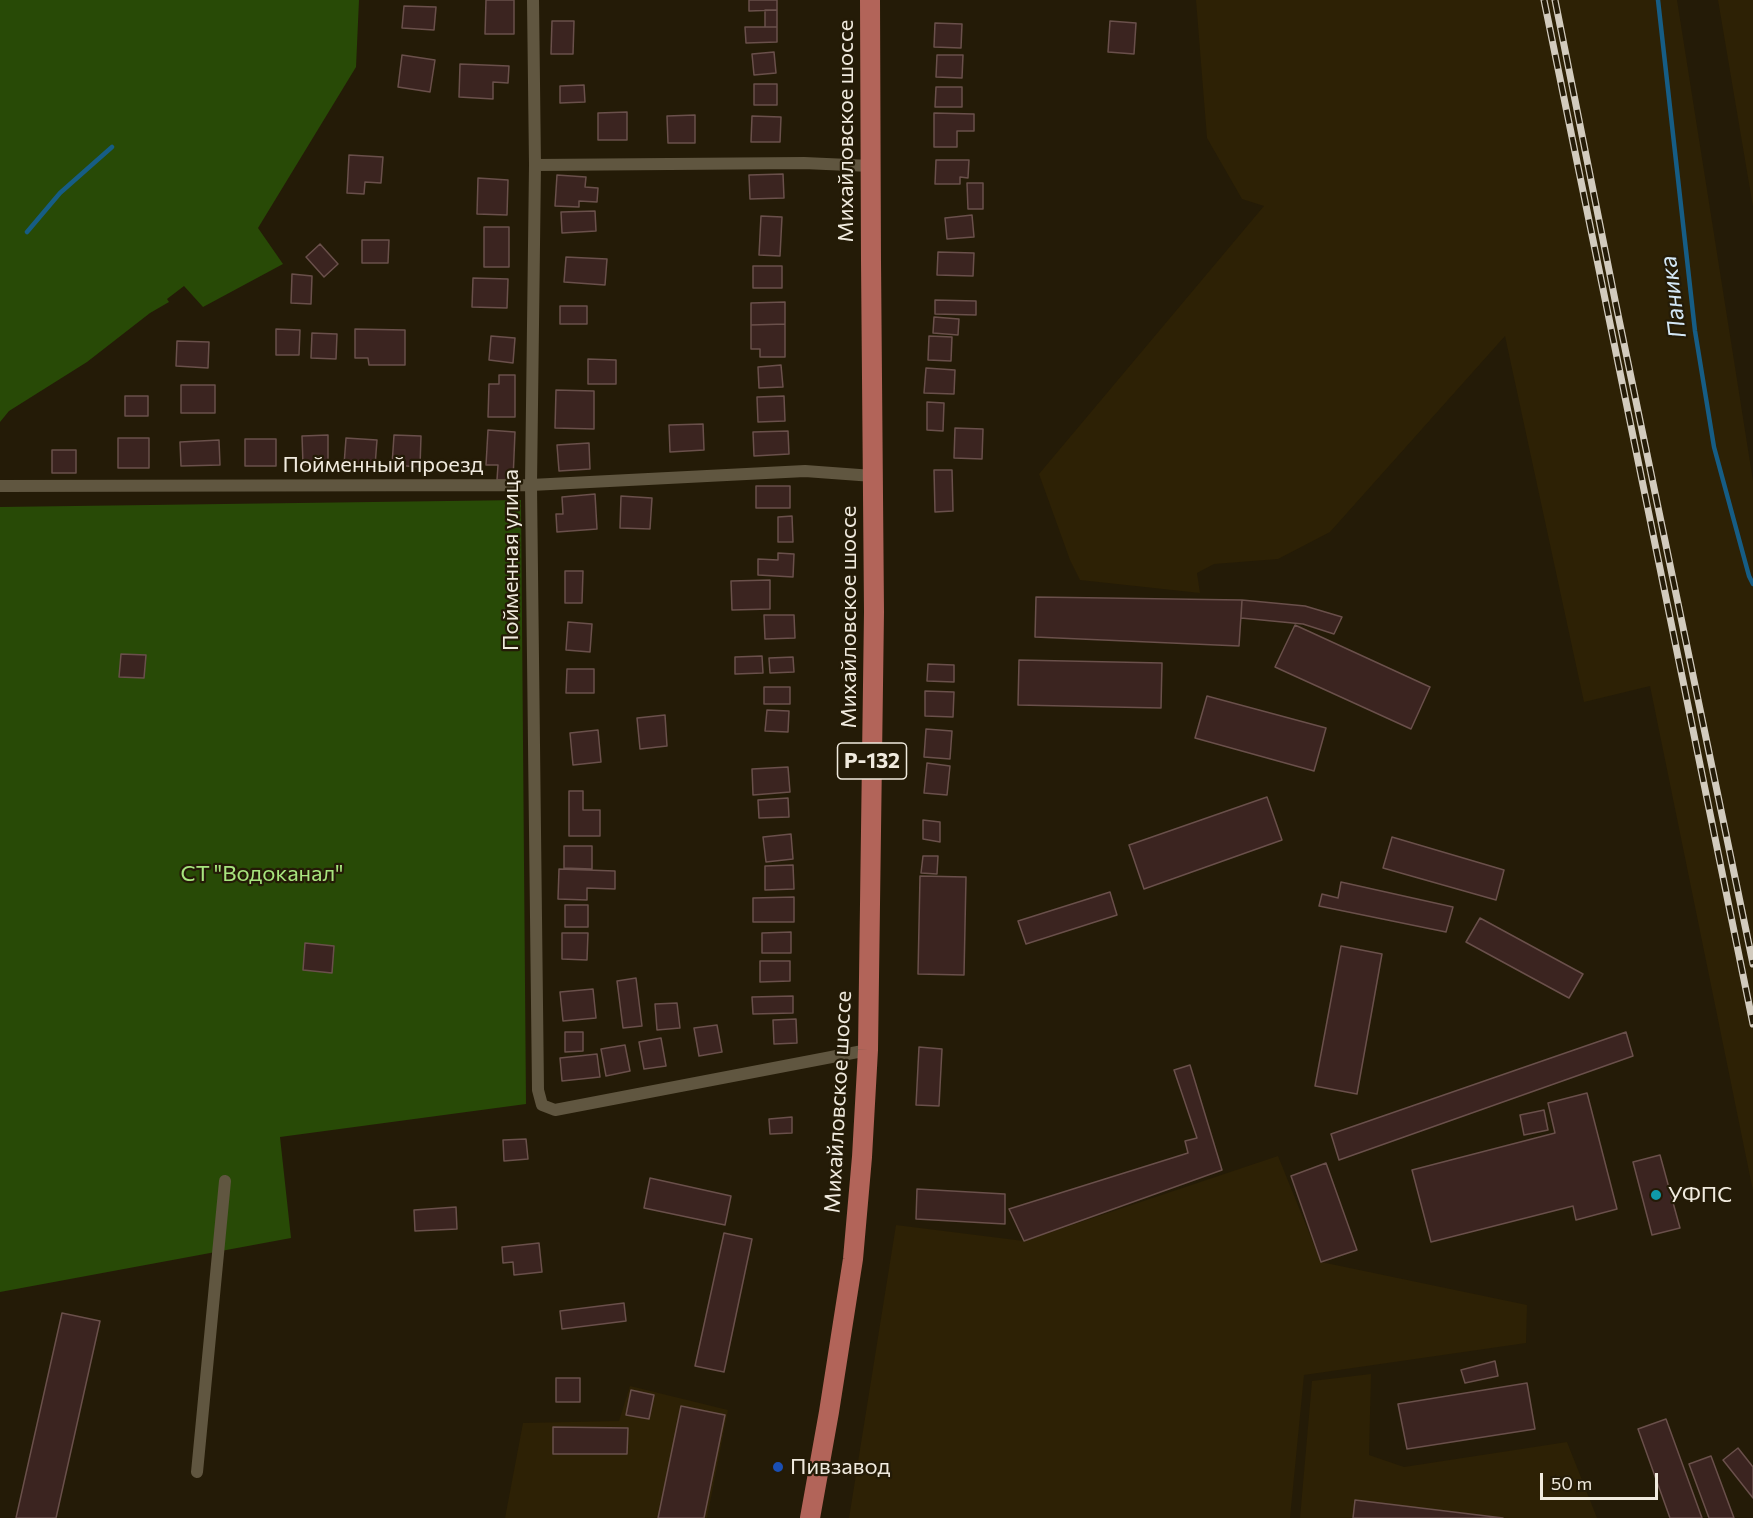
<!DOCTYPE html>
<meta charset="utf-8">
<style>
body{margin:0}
#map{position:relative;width:1753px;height:1518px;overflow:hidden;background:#241b07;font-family:Commissioner,sans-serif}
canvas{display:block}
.scale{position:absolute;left:1540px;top:1473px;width:118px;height:27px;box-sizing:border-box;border:3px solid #f0eade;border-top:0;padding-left:8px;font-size:18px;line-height:21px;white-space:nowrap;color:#f0eade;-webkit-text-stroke:4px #241b07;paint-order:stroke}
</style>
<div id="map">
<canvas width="1753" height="1518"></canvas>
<div class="scale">50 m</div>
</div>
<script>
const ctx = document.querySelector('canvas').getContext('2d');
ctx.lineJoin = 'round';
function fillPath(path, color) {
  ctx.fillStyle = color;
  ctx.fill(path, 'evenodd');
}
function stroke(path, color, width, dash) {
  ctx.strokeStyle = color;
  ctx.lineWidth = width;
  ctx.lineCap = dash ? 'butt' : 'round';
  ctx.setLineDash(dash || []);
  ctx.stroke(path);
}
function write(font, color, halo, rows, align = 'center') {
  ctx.font = font + ' Commissioner,sans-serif';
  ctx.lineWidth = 4.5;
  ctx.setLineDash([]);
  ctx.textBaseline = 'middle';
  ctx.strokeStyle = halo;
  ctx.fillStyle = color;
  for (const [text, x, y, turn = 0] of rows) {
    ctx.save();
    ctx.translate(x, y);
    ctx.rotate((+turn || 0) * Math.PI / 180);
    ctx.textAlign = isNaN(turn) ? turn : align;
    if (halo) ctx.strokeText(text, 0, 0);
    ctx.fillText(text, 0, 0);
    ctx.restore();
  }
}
fillPath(new Path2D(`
 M1196 0H1677L1753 481V1191L1650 686 1584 702 1505 336 1330 532 1278 559 1214 564 1197 573 1200 593 1080 580 1070 560 1039 474 1264 206 1242 199 1207 138Z
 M1718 0H1753V207Z
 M1278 1156 1321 1262 1527 1305 1526 1343 1304 1375 1290 1518H849L896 1225 1024 1241Z
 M1371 1374 1369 1455 1404 1467 1567 1442 1597 1518H1300L1312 1381Z
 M630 1386 728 1410 707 1518H505L523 1423 619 1421Z`), '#2d2105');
fillPath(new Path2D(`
 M0 0H359L356 67 258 228 283 264 203 307 184 286 167 299 169 302 150 313 87 362 9 411 0 422Z
 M521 500 526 1104 280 1137 291 1238 0 1292V507Z`), '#284a06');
stroke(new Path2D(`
 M1658 0 1695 331 1714 447 1749 576 1753 584
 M27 232 60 193 112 147`), '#165d85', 4.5);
const building = new Path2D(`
 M486 0H514V34H485Z
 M749 0H777V10L749 11Z
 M404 6 436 7 434 30 402 28Z
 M765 10H777V27H765Z
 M552 21H574L573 54H551Z
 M1110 21 1136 23 1134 54 1108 52Z
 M935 23 962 24 961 48 934 47Z
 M745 27H777V42L746 43Z
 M774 52 776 73 754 75 752 54Z
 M402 55 435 60 430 92 398 87Z
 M937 55H963L962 78 936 77Z
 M460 64 509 66 508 83 493 82V99L459 97Z
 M754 84H777V105H754Z
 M584 85 585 102 560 103V86Z
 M936 87H962V107H935Z
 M627 112V140H598V113Z
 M934 113 974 114V131H957V147H934Z
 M695 115V143H668L667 116Z
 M752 116 781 117 780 142H751Z
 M349 155 383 157 381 183 365 182 364 194 347 193Z
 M936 160H969L968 178 960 177V184H935Z
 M783 174 784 198 750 199 749 175Z
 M557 175 586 177 585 187 598 188 597 202 579 201V207L555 206Z
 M478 178 508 180 507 215 477 214Z
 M967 183H983V209H968Z
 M595 211 596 231 562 233 561 212Z
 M972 215 974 237 947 239 945 218Z
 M761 216 782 217 780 256 759 255Z
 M484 227H509V267H484Z
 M362 240H389L388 263H362Z
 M320 244 338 264 324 277 306 257Z
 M938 252 974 253 973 276 937 275Z
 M566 257 607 259 605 285 564 282Z
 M753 266H782V288H753Z
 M292 274 312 276 311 304 291 303Z
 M473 278 508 279 507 308 472 307Z
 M935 300 976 301V315L935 314Z
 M785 302V324L751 325V303Z
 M560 306H587V324H560Z
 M934 317 959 319 958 335 933 333Z
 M785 324V357H760V349H751V325Z
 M276 329 300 330 299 355H276Z
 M355 329 405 330V365H369L368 358H355Z
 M312 333 337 334 336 359 311 358Z
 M491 336 515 338 513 363 489 360Z
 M929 336 952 337 951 361 928 360Z
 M177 341 209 342 208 368 176 366Z
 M588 359 616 360V384H588Z
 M781 365 783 387 759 388 758 367Z
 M926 368 955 370 954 394 924 393Z
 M499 375H515V417H488L489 384H499Z
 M181 385H215V413H181Z
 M556 390 594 391V429L555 428Z
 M125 396H148V416H125Z
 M784 396 785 421 758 422 757 397Z
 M927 402 944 403 943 431 927 430Z
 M703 424 704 450 670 452 669 425Z
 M955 428 983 429 982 459 954 458Z
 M488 430 515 432 513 480H497L498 465H486Z
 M788 431 789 454 754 456 753 432Z
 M328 435V464L303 465 302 436Z
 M394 435 421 436 420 467 392 465Z
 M118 438H149V468H118Z
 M346 438 377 440 375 466 344 465Z
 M245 439H276V466H245Z
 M219 440 220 465 181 466 180 442Z
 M589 443 590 469 559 471 557 445Z
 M52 450H76V473H52Z
 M934 470H952L953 511 935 512Z
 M756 486H790V508H756Z
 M595 494 597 529 557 532 556 514H563L562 497Z
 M621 496 652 498 650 529 620 528Z
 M792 516 793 542H778V517Z
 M778 553 794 554 793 577 758 575V559L778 560Z
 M565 571H583L582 603H565Z
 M770 580V609L732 610 731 581Z
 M1036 597 1242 600 1239 646 1035 637Z
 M1242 600 1305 606 1342 617 1334 634 1303 624 1241 618Z
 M764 615H794L795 638 765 639Z
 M568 622 592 624 590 652 566 650Z
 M1295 625 1430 687 1411 729 1275 667Z
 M121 654 146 655 144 678 119 677Z
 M762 656 763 673 735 674V657Z
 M793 657 794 672 770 673 769 658Z
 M1019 660 1162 663 1161 708 1018 705Z
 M928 664 954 665V682L927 681Z
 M567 669H594V693H566Z
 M764 687H790V704H764Z
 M925 691 954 692 953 717 925 716Z
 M1207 696 1326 728 1314 771 1195 738Z
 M767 710 789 711 788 732 765 731Z
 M665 715 667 746 640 749 637 718Z
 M926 729 952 731 950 759 924 757Z
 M598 730 601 762 573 765 570 733Z
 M927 763 950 766 947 795 924 793Z
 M788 767 790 792 753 795 752 769Z
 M569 791H583V810H600V836H569Z
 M1267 797 1282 840 1144 889 1129 845Z
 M788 798 789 817 759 818 758 800Z
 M923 820 940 822V842L923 839Z
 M791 834 793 859 766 862 763 837Z
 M1392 837 1504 870 1496 900 1383 868Z
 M564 846H592V869L564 868Z
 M923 856H938L937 874 921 873Z
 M793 865 794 889 765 890V866Z
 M559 869 615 871V889L587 888V900L558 899Z
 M920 876 966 877 964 975 918 974Z
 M1341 882 1453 907 1446 932 1319 906 1322 894 1338 898Z
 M1110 892 1117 915 1026 944 1018 921Z
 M794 897V922H753V898Z
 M565 905H588V927H565Z
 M1480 918 1583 974 1569 998 1466 942Z
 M791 932V953H762V933Z
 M562 933H588L587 960 562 959Z
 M305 943 334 946 332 973 303 970Z
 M1341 946 1382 954 1357 1094 1315 1086Z
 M760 961H790V981L760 982Z
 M636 978 642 1026 623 1028 617 981Z
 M593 989 596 1018 563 1021 560 992Z
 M793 996V1013L753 1014 752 997Z
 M677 1003 680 1028 657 1030 655 1004Z
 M796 1019 797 1043 774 1044 773 1020Z
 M717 1025 722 1052 699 1056 694 1028Z
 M565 1032H583V1051L565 1052Z
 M1626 1032 1633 1056 1339 1160 1331 1134Z
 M661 1038 666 1066 644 1069 639 1042Z
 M625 1045 630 1071 606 1076 601 1049Z
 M919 1047 942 1049 939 1106 916 1105Z
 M597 1054 600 1077 562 1081 560 1058Z
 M1190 1065 1222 1170 1024 1241 1009 1209 1188 1153 1185 1141 1197 1138 1174 1070Z
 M1587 1093 1617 1209 1576 1220 1573 1206 1431 1242 1412 1170 1555 1133 1548 1103Z
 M1544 1110 1548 1130 1524 1135 1520 1115Z
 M792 1117V1133L770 1134 769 1119Z
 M526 1139 528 1159 504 1161 503 1140Z
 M1660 1155 1680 1228 1652 1235 1633 1162Z
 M1326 1163 1357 1250 1321 1262 1291 1176Z
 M650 1178 731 1196 725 1225 644 1208Z
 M917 1189 1005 1194V1224L916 1219Z
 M456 1207 457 1229 415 1231 414 1210Z
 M724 1233 752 1239 724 1372 695 1366Z
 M539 1243 542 1272 514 1275 513 1262 503 1263 502 1247Z
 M624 1303 626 1321 562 1329 560 1311Z
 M62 1313 100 1321 56 1518H16Z
 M1495 1361 1498 1376 1465 1383 1461 1370Z
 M556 1378H580V1402H556Z
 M1527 1383 1535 1429 1407 1449 1398 1404Z
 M631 1390 654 1395 649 1419 626 1415Z
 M681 1406 725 1415 704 1518H658Z
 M1666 1419 1702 1518H1670L1638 1429Z
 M553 1427 628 1428 627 1454H553Z
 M1738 1448 1753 1467V1498L1723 1460Z
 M1711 1456 1734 1518H1709L1689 1464Z
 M1355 1500 1503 1518H1353Z`);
fillPath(building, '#3b2420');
stroke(building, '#6a504b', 1.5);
stroke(new Path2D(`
 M533 0 535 165 531 485 538 1090 542 1105 555 1110 868 1050
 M535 165 804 163 871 166
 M0 486 531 485 805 471 873 476
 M197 1472 225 1181`), '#605640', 12);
stroke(new Path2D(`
 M810 1518 829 1412 853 1259 862 1157 868 1050 874 612 871 261 870 0`), '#b26459', 20);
const rail = new Path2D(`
 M1544 0 1753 1024
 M1555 0 1616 305 1753 964`);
stroke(rail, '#d2cbbe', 7);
stroke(rail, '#241b07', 4.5, [14]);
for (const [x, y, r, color] of [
 [1656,1195,6,"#0f9aa8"],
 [778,1467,6,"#1a4fb4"]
]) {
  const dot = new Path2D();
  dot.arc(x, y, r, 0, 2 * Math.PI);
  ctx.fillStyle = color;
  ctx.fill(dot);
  stroke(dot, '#241b07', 2);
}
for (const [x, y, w] of [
 [872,761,69]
]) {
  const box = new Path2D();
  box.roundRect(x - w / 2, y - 18, w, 36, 4.5);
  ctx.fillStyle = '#241b07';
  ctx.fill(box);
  stroke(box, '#f0eade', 1.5);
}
write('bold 21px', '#f0eade', null, [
 ["Р-132",872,761]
]);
write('22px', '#f0eade', '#241b07', [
 ["Михайловское шоссе",846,131,-90],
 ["Пойменный проезд",383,465],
 ["Пойменная улица",511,560,-90],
 ["Михайловское шоссе",849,617,-90],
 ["Михайловское шоссе",838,1102,-87]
]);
write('22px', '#a8e57e', '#241b07', [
 ["СТ \"Водоканал\"",262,874]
]);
write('22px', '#f0eade', '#241b07', [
 ["УФПС",1668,1195],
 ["Пивзавод",790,1467]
], 'left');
write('italic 24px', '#d3e7f6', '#241b07', [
 ["Паника",1673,297,-97]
]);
</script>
